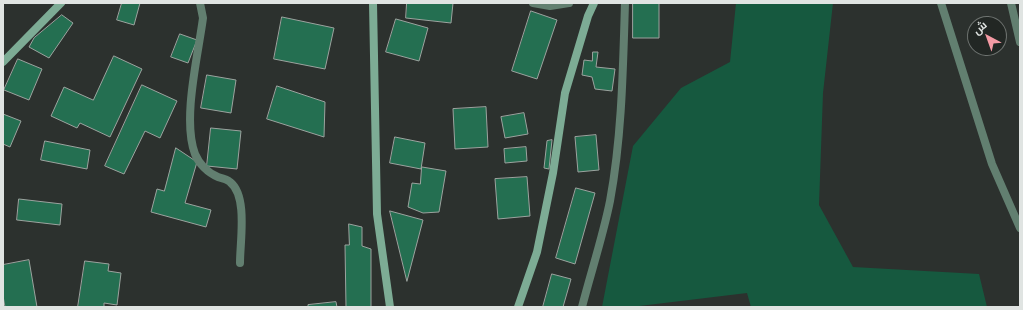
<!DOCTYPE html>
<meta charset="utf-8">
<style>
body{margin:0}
#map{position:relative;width:1023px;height:310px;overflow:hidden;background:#2c312e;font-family:Quicksand,Cairo,sans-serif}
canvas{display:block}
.frame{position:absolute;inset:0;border:4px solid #e0e4e2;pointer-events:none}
.north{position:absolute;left:967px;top:16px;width:40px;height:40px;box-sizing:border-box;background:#222724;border:1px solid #6e7370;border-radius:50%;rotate:319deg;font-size:11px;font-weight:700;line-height:16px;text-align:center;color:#e0e4e2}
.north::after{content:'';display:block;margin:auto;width:14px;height:18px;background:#f49aa4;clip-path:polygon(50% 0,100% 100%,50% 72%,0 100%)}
</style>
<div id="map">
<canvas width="1023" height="310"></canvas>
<div class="frame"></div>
<div class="north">ش</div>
</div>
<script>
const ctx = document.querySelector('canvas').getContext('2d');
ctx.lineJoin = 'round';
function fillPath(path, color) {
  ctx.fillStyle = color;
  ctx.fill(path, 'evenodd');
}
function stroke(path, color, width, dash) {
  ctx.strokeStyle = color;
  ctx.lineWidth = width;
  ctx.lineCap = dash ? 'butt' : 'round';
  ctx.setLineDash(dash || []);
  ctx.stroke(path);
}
fillPath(new Path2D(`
 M736 3H833L823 93 819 205 853 267 979 274 987 307H751L747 293 631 307H602L633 146 681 88 730 62Z`), '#16593f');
const building = new Path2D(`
 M122 3H140L134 25 117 20Z
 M407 3H453L451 23 406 18Z
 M633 3H659V38H633Z
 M531 11 557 20 537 79 512 71Z
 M62 15 73 23 49 58 29 47 34 38Z
 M282 17 334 28 325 69 274 59Z
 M396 19 428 28 419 61 386 52Z
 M180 34 197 40 188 63 171 57Z
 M593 52H598L596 67 615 69 612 91 595 89 592 77 582 75 584 60 592 61Z
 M114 56 142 69 110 137 80 123 77 128 51 116 64 87 93 100Z
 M18 59 42 69 29 100 4 90Z
 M207 75 236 80 231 113 201 108Z
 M142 85 177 101 160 138 145 131 124 174 105 166Z
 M277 86 325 102 324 137 267 119Z
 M486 107 488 147 455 149 453 109Z
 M524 113 528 134 505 138 501 117Z
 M3 114 21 121 10 147 3 144Z
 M211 128 241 131 237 169 207 166Z
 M596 135 599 170 578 172 575 137Z
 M395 137 425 143 421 169 390 163Z
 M552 140 549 169 544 168 547 141Z
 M45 141 90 150 87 169 41 160Z
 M526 147 527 161 505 163 504 149Z
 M176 148 197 162 185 203 211 210 206 227 151 212 157 189 164 191Z
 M422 167 446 171 439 212 423 213 408 207 412 183 420 184Z
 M527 177 530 216 498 219 495 179Z
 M576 188 595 193 575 264 556 258Z
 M19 199 62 204 60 225 17 220Z
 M390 211 423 220 407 281Z
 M349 224 362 227V246L371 249V307H346L345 245H349Z
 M29 260 37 307H5L3 296V265Z
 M85 261 109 264 108 271 121 273 117 305 104 303V307H78Z
 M552 274 571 279 563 307H543Z
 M336 302 337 307H308V305Z`);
fillPath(building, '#246f51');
stroke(building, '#9ca39f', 1);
stroke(new Path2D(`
 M941 3 992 164 1020 228
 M1011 3 1020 42`), '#627f70', 8);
stroke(new Path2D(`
 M200 3 203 18C198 56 182 120 195 154 199 164 208 173 218 177 222 178 227 179 230 182 248 196 240 241 240 263
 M533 3 550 6 569 3
 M582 307C591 272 603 236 610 201 622 136 623 68 625 3`), '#627f70', 8);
stroke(new Path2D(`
 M373 3 377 214 390 307
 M3 62 61 3
 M518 307 537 252 553 173 565 93 588 16 594 3`), '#7dac95', 8);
</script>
